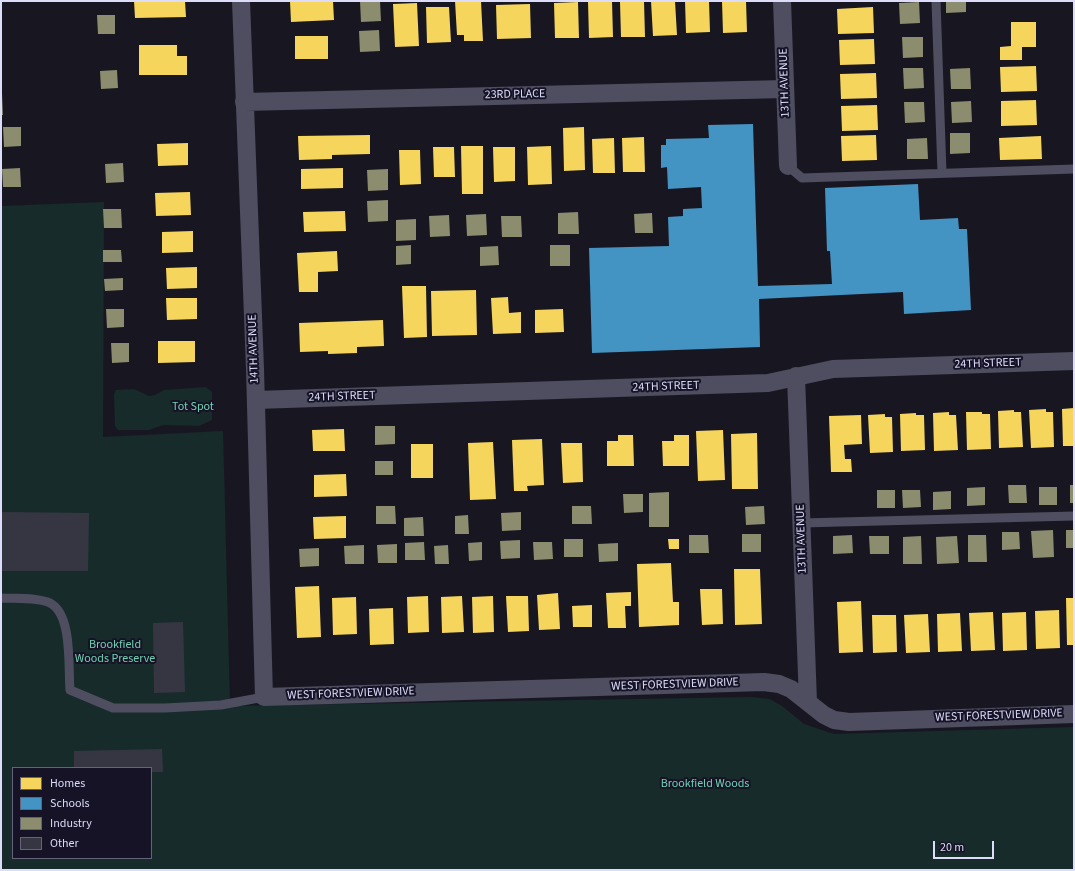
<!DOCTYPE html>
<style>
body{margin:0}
#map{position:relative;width:1075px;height:871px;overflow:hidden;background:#181721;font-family:"Source Sans 3",sans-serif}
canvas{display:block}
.frame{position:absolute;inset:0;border:2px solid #dddcfa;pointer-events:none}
.legend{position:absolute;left:12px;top:767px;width:140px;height:92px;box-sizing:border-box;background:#151325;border:1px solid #65637a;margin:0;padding:5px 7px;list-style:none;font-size:12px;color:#dddcfa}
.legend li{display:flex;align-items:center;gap:8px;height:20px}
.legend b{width:20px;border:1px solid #65637a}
.scale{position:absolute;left:933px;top:841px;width:61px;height:18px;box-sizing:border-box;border:2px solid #dddcfa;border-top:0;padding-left:5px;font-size:12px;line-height:14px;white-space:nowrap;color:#dddcfa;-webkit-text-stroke:3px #151325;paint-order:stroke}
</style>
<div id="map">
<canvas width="1075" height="871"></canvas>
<div class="frame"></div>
<ul class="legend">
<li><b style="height:11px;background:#f6d55c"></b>Homes</li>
<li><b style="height:11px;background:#4393c3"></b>Schools</li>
<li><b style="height:11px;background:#8c8c6e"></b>Industry</li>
<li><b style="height:11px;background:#363642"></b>Other</li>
</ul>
<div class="scale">20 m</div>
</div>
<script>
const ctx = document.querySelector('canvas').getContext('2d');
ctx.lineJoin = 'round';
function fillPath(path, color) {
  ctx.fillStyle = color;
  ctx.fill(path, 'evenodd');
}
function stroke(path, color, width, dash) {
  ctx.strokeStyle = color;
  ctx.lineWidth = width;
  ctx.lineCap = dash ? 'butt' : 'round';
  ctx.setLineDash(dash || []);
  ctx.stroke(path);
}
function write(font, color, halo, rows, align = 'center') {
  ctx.font = font + ' "Source Sans 3",sans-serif';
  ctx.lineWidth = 4;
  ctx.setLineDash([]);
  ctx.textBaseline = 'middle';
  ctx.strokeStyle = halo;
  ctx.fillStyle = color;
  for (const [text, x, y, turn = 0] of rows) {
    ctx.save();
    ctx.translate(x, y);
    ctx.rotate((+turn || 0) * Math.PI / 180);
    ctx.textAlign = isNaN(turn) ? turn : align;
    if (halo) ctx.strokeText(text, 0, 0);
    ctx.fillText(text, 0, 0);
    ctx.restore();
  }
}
fillPath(new Path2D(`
 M104 202 103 437 223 431 230 706 751 697 770 699 782 706 804 724 834 734 1074 727V870H1V206ZM13 768H151V858H13Z
 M206 387 212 392V420L199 426 163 425 149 430H118L115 426 114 394 116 390 134 389 149 396 155 395 164 390Z`), '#172b2b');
fillPath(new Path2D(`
 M134 1H185L186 17 135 18Z
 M290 1H333L334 20 291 22Z
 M455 1H481L483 41H464V35H457Z
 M612 1 613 37 589 38 588 2Z
 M633 1H644L645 37H621L620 2Z
 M651 1H675L677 35 653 36Z
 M685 1H709L710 32 686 33Z
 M722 1H746L747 32 723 33Z
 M578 2 579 38H555L554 3Z
 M417 3 419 46 395 47 393 4Z
 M530 4 531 38 497 39 496 5Z
 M426 7H449L451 42 427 43Z
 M873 7 874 33 838 34 837 9Z
 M1011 22H1036V47H1022V60H1000V47L1011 46Z
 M295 36H328V59H295Z
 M874 39 875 64 840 65 839 40Z
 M139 45H177V56H187V75H139Z
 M1036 66 1037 91 1001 92 1000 67Z
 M876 73 877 98 841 99 840 74Z
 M1036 100 1037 125 1001 126V101Z
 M877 105 878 130 842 131 841 106Z
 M584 127 585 170 564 171 563 128Z
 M370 135V154L332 155V159L299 160 298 136Z
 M876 135 877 160 842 161 841 136Z
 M1041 136 1042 159 1000 160 999 138Z
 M644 137 645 172H623L622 138Z
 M614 138 615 173H593L592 139Z
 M188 143V165L158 166 157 144Z
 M461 146H483V194H462Z
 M551 146 552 184 528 185 527 147Z
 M433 147H454L455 177H434Z
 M493 147H515V181L494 182Z
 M399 150H420L421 184 400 185Z
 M343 168V188L301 189V169Z
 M190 192 191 215 156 216 155 193Z
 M345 211 346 231 304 232 303 212Z
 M193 231V252L162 253V232Z
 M337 251 338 271 318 272V292H299L297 253Z
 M197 267V288L167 289 166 268Z
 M402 286H426L427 337 404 338Z
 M476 290 477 335 432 336 431 291Z
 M508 297 509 313 521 312V333L493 334 491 298Z
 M166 298H197V319L167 320Z
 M563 309 564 332 535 333V310Z
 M383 320 384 346 357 347V353L328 354V351L300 352 299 323Z
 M158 341H195V362L158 363Z
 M1074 408V446H1063L1062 409Z
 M1046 409V412H1053L1054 447 1031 448 1029 410Z
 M1014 410V412H1021L1023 447 999 448 998 411Z
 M949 412V415H956L958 450 934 451 933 413Z
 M966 412H982V414H990L991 449 967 450Z
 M916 413V415H924L925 450 901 451 900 414Z
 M885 414V417H892L893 452 870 453 868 415Z
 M861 415 862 444 844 445 845 459H851L852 472H831L829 416Z
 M344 429 345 451H313L312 430Z
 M723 430 725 480 698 481 696 431Z
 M757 433 758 489H732L731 434Z
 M618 435H633L634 466H607V441H618Z
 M674 435H689V466H663L662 441H674Z
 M542 439 544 485 527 486 528 491H514L512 440Z
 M493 442 496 499 470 500 468 443Z
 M561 443H582L583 482 563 483Z
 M411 444H433V478H411Z
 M346 474 347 496 314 497V475Z
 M346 516V538L314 539 313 517Z
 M668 539H679V549H669Z
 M671 563 673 602H679V625L639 627 637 564Z
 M734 569H760L762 624 735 625Z
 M319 586 321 637 297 638 295 587Z
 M700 589H722L723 624 702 625Z
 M631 592V606H625L626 628H608L606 593Z
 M558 593 560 629 539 630 537 595Z
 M428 596 429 632 408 633 407 597Z
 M462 596 464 632 442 633 441 597Z
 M493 596 494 632 473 633 472 597Z
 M506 596H528L529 631 508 632Z
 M356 597 357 634 333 635 332 598Z
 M1066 598H1074V645H1067Z
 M861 601 863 652 839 653 837 602Z
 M592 605V627H573L572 606Z
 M393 608 394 644 370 645 369 609Z
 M1059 610 1060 648 1036 649 1035 611Z
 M993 612 995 650 971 651 969 613Z
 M1026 612 1027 650 1003 651 1002 613Z
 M960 613 962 651 938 652 937 614Z
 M928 614 930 652 906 653 904 615Z
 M872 615H896L897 652 873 653Z`), '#f6d55c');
fillPath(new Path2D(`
 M753 124 758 286 832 284 830 251H827L825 188 918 184 920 220 958 218 959 229H967L971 310 904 314 903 292 759 299 760 347 592 353 589 248 669 246 668 217 683 216V209L702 208 701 187 668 189 667 167 661 168V145H666V139L709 138 708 125Z`), '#4393c3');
fillPath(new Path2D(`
 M360 1H380L381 21 361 22Z
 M946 1H966V12L946 13Z
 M919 2 920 23 900 24 899 3Z
 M97 15H115V34H98Z
 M379 30 380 51 360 52 359 31Z
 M902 37H923V57L903 58Z
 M903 68H923L924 88 904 89Z
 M970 68 971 89H951L950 69Z
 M117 70 118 88 101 89 100 71Z
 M1 94H2L3 115H1Z
 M971 101 972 122 952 123 951 102Z
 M904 102H924L925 122 905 123Z
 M3 127H21V146L4 147Z
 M950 133H970V153L950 154Z
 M927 138 928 159H907V139Z
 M123 163 124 182 106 183 105 164Z
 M20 168 21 187H3L2 169Z
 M388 169V190L368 191 367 170Z
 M388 200V221L368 222 367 201Z
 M103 209H121L122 228H104Z
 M578 212 579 234H558V213Z
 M652 213 653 233H635L634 214Z
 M486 214 487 235 467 236 466 215Z
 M449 215 450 236 430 237 429 216Z
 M501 216H521L522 237H502Z
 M416 219V240L396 241V220Z
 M411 245V264L396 265V246Z
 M550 245H570V266H550Z
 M498 246 499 265 480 266V247Z
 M103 250H121L122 262H103Z
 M123 278V290L105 291 104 279Z
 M106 309H124V327L107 328Z
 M111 343H129V362L112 363Z
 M375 426H395V444L375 445Z
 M375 461H393V475H375Z
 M1008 485H1026L1027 503H1009Z
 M1070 485H1074V503H1070Z
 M985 487V505L967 506V488Z
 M1039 487H1057V505H1039Z
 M877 490H895V508H877Z
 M902 490H920L921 507 903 508Z
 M951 491V509L933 510V492Z
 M669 492V527H649V493Z
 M623 494H643V512L624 513Z
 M376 506H395L396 524H376Z
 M572 506H591L592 524H572Z
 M764 506 765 524 746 525 745 507Z
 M521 512V530L502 531 501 513Z
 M468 515 469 534H455V516Z
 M423 517 424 536H404V518Z
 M1053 530 1054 557 1033 558 1031 531Z
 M1066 530H1074V548H1066Z
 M1002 532H1019L1020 549 1002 550Z
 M742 534H761V552H742Z
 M689 535H708L709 553H689Z
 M852 535 853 553 833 554V536Z
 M968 535H986L987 562H968Z
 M869 536H889V554H870Z
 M921 536 922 564H903V537Z
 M957 536 959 563 937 564 936 537Z
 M564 539H583V557H564Z
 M520 540V558L501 559 500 541Z
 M424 542 425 560H405V543Z
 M482 542V560L469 561 468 543Z
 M533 542H552L553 559 534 560Z
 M618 543V561L599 562 598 544Z
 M397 544V563H378L377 545Z
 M364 545V564H345L344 546Z
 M448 545 449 564H435L434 546Z
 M319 548V566L300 567 299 549Z`), '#8c8c6e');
fillPath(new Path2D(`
 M1 512 89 513 88 571H1Z
 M183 622 185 692 154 693 153 623Z
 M162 749 163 772H151V768H74V751Z`), '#363642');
stroke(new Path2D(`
 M936 1 942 173
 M788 166 802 178 1074 169
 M801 523 1074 516
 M1 598C14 599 38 597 50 603 73 615 68 668 70 690L113 708H165L221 705 264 697`), '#4e4e60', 9);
stroke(new Path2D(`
 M241 1 255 369 264 697 764 682 779 684 791 689 824 715 834 720 849 722 1074 714
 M782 1 788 166
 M244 102 785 89
 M796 376 808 702
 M256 400 768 383 833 369 1074 361`), '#4e4e60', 18);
write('12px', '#dddcfa', '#151325', [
 ["13TH AVENUE",785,83,-92],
 ["23RD PLACE",515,95,-1],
 ["14TH AVENUE",254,349,-92],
 ["24TH STREET",988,364,-2],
 ["24TH STREET",666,387,-2],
 ["24TH STREET",342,397,-2],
 ["13TH AVENUE",802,539,-92],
 ["WEST FORESTVIEW DRIVE",675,685,-2],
 ["WEST FORESTVIEW DRIVE",351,694,-2],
 ["WEST FORESTVIEW DRIVE",999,716,-2]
]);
write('12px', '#71d1b2', '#151325', [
 ["Tot Spot",193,407],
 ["Brookfield",115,645],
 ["Woods Preserve",115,659],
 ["Brookfield Woods",705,784]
]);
</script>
